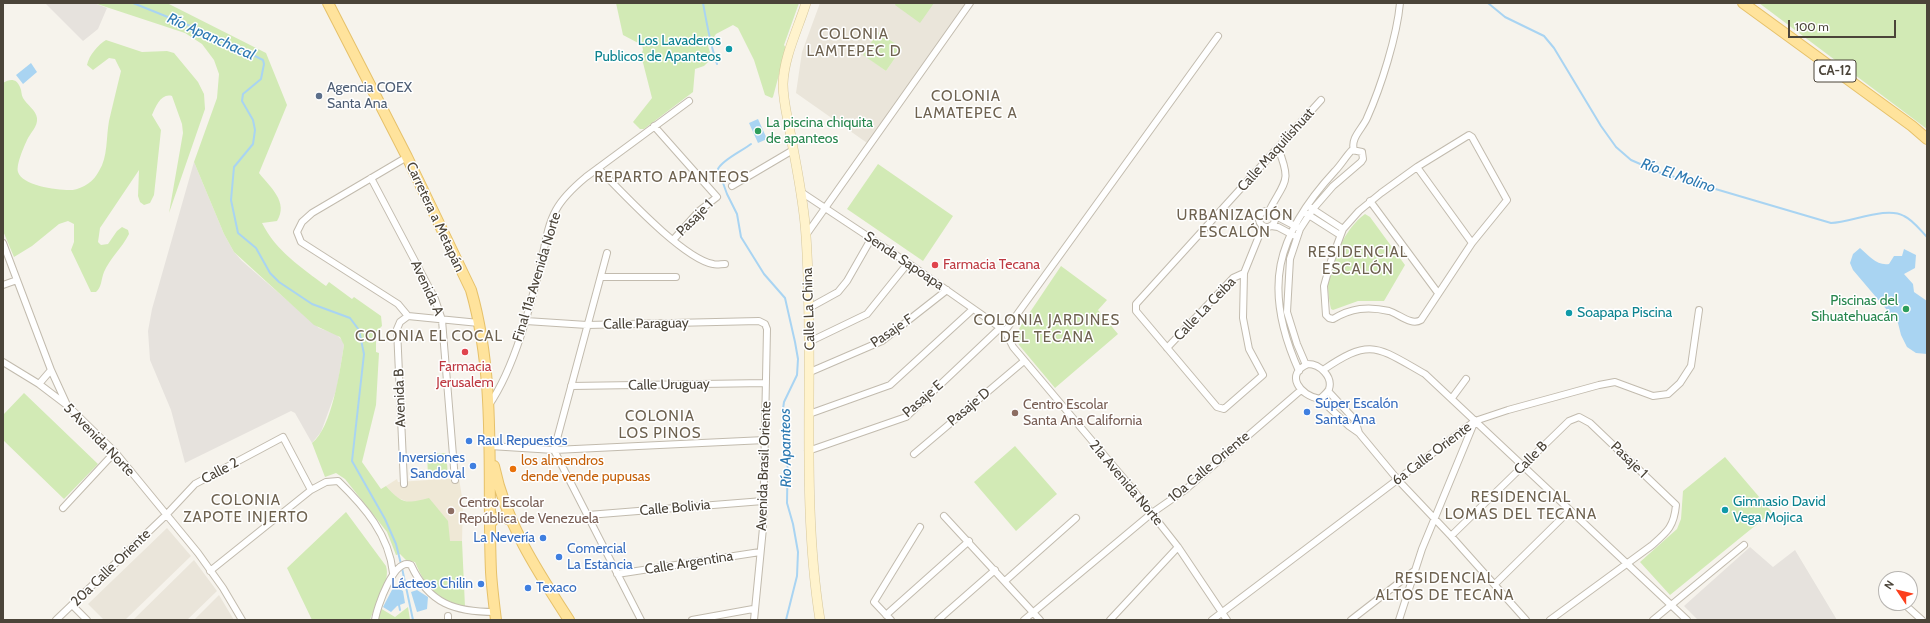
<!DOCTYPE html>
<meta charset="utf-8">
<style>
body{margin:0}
#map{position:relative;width:1930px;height:623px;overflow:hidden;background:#f6f3ec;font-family:Cabin,sans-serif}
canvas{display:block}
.frame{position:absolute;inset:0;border:4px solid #4b4439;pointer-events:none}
.north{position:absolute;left:1878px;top:571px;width:40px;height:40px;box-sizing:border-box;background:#fff;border:1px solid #b7b4b0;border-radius:50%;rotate:305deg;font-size:11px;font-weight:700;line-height:16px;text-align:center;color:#4b4439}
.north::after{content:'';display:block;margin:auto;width:14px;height:18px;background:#fc3f1d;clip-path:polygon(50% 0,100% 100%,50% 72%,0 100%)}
.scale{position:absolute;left:1788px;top:20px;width:108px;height:18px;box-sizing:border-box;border:2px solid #4b4439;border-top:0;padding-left:5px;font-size:12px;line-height:14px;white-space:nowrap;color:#4b4439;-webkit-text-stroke:3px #fff;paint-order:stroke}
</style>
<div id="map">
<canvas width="1930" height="623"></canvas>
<div class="frame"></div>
<div class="north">N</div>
<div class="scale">100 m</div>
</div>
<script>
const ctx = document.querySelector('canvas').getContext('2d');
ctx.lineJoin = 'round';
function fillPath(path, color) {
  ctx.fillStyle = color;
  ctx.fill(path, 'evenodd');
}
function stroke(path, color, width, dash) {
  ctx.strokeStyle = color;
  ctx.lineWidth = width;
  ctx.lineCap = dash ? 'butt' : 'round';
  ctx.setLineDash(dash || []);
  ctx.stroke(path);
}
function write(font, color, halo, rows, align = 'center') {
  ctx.font = font + ' Cabin,sans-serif';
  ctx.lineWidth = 3;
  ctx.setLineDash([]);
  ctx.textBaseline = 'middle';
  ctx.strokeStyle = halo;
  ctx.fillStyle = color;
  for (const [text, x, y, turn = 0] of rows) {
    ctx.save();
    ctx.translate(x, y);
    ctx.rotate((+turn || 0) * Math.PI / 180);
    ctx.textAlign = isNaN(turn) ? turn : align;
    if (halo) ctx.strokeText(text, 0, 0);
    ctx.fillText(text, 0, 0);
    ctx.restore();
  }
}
fillPath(new Path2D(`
 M820 3H896L895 4 970 3 870 145 796 93 802 52ZM878 32 902 48 886 71 864 55Z
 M167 528 191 556 125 620H104L88 604Z
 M194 560 217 591 187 620H133Z
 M219 595 234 620H194Z`), '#eae5da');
fillPath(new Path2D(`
 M45 3H94L107 8 98 29 83 41Z
 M194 162 224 234 234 252 242 261 319 328 336 334 343 341 344 345 337 388 321 432 312 443 295 413 291 411 185 463 171 410 150 360 148 331 152 309Z
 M1750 547 1773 567 1795 550 1837 620H1698L1684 606Z`), '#e6e2dd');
fillPath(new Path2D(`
 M459 478 463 504 462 541H450L410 503 396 497 386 486 397 479 398 482Z`), '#efe8d6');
fillPath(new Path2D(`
 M94 3H167L266 53 287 105 259 173C270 187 289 202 277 221L262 223C276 251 302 268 326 286L329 282 352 299 354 297 381 316 382 326 376 332V352L379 353 376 405 362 462 381 489 386 486C402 504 406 504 429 498L448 521 450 541H462L465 607C438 599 426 589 415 562L407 561 400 554 396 555 387 532 345 479 336 473 325 477 312 443C332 428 340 370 344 345L340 337 314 325 234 252 224 234 194 162 217 98 219 74 214 60 202 44 185 33Z
 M616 3H799L784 45 786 48 773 97 772 98 765 95 754 60 738 28 733 25 716 34 708 46 712 58 704 66 695 69 693 92 644 129H640L633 122 652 98 641 55 643 50 642 45 623 35Z
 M896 3H934L920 23 895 5Z
 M1759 3H1927V129Z
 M878 32 902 48 886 71 863 55Z
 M106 40 142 52 167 51 174 53 198 82 204 94 205 109 169 213 183 133 182 124 172 96C161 93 156 106 152 115L161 130 154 195 150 203 144 205 140 202 138 196 139 170 100 228 98 242 101 245 108 244 117 231 122 227 128 230 129 234C122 248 110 258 104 272 101 279 102 287 96 292H91L71 250 74 242V224L68 221 59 224 32 246 14 257 3 231V83C10 79 16 78 20 87 22 91 21 95 23 98 27 105 36 110 37 118 38 127 30 133 27 140 24 147 16 164 18 172 22 186 61 191 73 190 84 188 94 181 99 171 108 157 106 137 109 121 113 104 117 87 121 71L115 59 109 58 93 70 87 65C89 55 98 45 106 40Z
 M878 164 953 216 923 261 847 209Z
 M1365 214 1370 217 1405 265 1384 301H1358L1333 310 1331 309C1329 301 1328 292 1328 284 1330 262 1346 227 1365 214Z
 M1061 266 1107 300 1098 310 1118 334 1055 388 1019 345 1016 336 1020 327Z
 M24 393 98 464 64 499 3 440V415Z
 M1015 446 1057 494 1016 531 974 482Z
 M446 453 448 475 428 476 427 454Z
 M1725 457 1772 512 1670 595 1640 562 1677 529 1681 519 1683 491Z
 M346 512 386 566C391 581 375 605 370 620H312L287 568Z
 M408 607 410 620H378L380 608 395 617Z`), '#d2eab5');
fillPath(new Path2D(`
 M31 63 37 72 23 84 16 75Z
 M758 119 767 139 758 143 749 123Z
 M1860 248C1869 256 1877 266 1889 264L1894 256H1902L1904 249 1916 255 1915 268 1904 274 1913 284 1914 292 1927 301V354L1916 353 1907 347 1901 335 1898 323 1853 270 1850 263 1853 254Z
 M394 586 403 591 405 603 397 606 391 612 383 607Z
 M417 590 428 597 427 609 417 612 411 592Z`), '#a9d4f2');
stroke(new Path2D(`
 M133 3 210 34 263 60 264 64 261 79 243 94 242 101 253 120 255 130 253 144 234 167 231 200 238 233 256 248 270 273 279 282 312 304 350 318 359 330 364 354 352 461 385 519 396 544 401 564
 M703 3C707 24 710 44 717 64
 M1488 3 1505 17 1544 36 1554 48 1601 126 1616 147 1631 160 1661 173 1831 223C1852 222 1887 206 1904 216 1913 220 1920 230 1927 237
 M751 144C742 151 722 160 718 169L727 194 737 214 741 237 764 274 785 298 795 342 798 359 797 375 784 402 783 409 788 442 787 503 793 524 798 552 797 576 786 620
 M402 568 413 620
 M399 605 400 610`), '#a9d4f2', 2);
const minor = new Path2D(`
 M654 126 717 197 699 211 673 240
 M1469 135 1472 137 1507 200 1472 243 1421 320C1411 326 1399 314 1389 311 1368 306 1351 308 1333 319L1329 318 1326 315 1324 286 1331 261 1343 229 1359 211 1381 193 1417 167Z
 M1354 150C1350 138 1363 128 1367 118 1381 87 1397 36 1400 3
 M407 157 312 213 302 222 297 232 301 242 398 304 408 316
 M1417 167 1472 243
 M598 168C622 192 682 258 713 264 716 265 721 264 725 264
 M371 178 435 299 442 320 455 480
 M732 186 793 150
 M801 192 908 263 1005 331
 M1370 201 1438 293
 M1311 208 1343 229
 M1269 211C1285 180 1292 183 1278 148
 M1259 219a8 8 0 1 1 16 0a8 8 0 1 1-16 0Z
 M1307 214 1340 235
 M1274 215 1297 227
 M1263 226 1244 273 1243 318 1249 349 1263 375 1224 409 1217 407 1136 311V304L1321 100
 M1271 226 1278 227 1293 235
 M806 235 970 3
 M3 243 51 370 39 384
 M607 253 554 450 641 620
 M601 277H676
 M3 285 17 280
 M809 308 838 292 847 281 871 239
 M408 316 479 323
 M526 321 587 325 759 321 765 324 767 329 763 528 754 620
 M1005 331 1013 347 1131 487 1178 547 1227 620
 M1005 331 1218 36
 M811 341 867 314 908 263
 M1167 348 1233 278 1244 273
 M3 362 39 384 68 406 115 452 198 553 223 588 242 620
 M1308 364C1320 364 1333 377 1329 389 1327 393 1323 396 1320 399 1300 396 1284 374 1308 364Z
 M1306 365 1297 344 1287 312 1290 259 1300 229 1313 209 1333 186 1361 162 1363 159 1362 152
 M51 370 67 405
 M1323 370C1371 337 1377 347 1425 374L1687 620
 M1299 371C1262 289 1275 236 1335 171 1341 165 1346 156 1352 150L1362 152
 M810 372 882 341 947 290
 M571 386 766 383
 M1328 391 1355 420 1359 433
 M1452 398 1466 379
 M1320 399 1349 426 1359 433 1398 480 1451 536 1526 620
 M489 405C515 367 530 307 541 263 545 246 547 226 556 210 563 197 574 187 586 177L689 101
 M809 414 890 385 973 309
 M490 446 554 450 765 440
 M808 451 906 417 1000 328
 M914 454 1024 361
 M404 484 397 329 400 322 408 316
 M63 508 115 452
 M588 515 763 501
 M944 516 1040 620
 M1451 536 1569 421 1579 417 1590 423 1676 505C1674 527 1667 532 1651 546L1550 620
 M210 571 311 490 326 482 338 481C365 507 389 535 393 573
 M617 574 760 552
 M1005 581 1076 518
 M1495 584 1569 511
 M1903 603 1922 620
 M72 605 87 620
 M886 615 969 541
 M448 616V620
 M56 620 166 515 195 484 283 437 311 490
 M375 620C377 607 394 557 411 565 429 604 455 612 495 612
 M692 620 753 609
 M891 620 874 602 920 527
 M938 620 995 570
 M1024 620 1152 513 1185 490 1301 390
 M1110 620 1178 547
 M1212 620 1475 421 1508 410 1599 385 1615 382 1653 396 1668 394 1680 383 1691 366 1699 310
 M1351 620 1414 571
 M1399 620 1422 549 1474 423
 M1653 620 1744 545`);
const secondary = new Path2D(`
 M806 3C798 29 784 56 783 84 783 102 788 119 791 137 797 170 804 202 806 236 815 364 800 493 820 620`);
const primary = new Path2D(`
 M328 3 407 157 471 290C497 381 487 478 491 572 492 588 494 604 496 620
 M1743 3 1912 126 1927 139
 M494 466C506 524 538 572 569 620
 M490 524C495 516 502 515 510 520`);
stroke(minor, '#c2bbae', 8);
stroke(secondary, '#d6c79b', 10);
stroke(primary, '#e6c16a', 12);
stroke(minor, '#fff', 6);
stroke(secondary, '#fff3cd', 9);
stroke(primary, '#ffe39c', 10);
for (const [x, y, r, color] of [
 [729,49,4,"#0f9aa8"],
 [319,96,4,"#5c6f8a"],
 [758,131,4,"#2e9e5b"],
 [935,265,4,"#e0444e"],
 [1906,309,4,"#2e9e5b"],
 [1569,313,4,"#0f9aa8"],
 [465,352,4,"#e0444e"],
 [1307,412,4,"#3f7fe0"],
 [1015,413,4,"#8d6e63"],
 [469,441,4,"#3f7fe0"],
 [473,466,4,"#3f7fe0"],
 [513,469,4,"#e8710a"],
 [1725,510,4,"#0f9aa8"],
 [451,511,4,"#8d6e63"],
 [543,538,4,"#3f7fe0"],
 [559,557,4,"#3f7fe0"],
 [481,584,4,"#3f7fe0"],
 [528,588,4,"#3f7fe0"]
]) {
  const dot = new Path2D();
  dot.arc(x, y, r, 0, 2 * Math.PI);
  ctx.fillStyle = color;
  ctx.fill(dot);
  stroke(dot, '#fff', 1.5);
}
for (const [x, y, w] of [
 [1835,71,42]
]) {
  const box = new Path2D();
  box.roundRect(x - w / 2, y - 11, w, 22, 3);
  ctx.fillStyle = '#fff';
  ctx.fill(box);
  stroke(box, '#4b4439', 1);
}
write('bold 13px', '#4b4439', null, [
 ["CA-12",1835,71]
]);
write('14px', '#0d838f', '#fff', [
 ["Los Lavaderos",721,41,"right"],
 ["Publicos de Apanteos",721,57,"right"],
 ["Soapapa Piscina",1577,313],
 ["Gimnasio David",1733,502],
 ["Vega Mojica",1733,518]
], 'left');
write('14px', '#4e5e75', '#fff', [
 ["Agencia COEX",327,88],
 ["Santa Ana",327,104]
], 'left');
write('14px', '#27864d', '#fff', [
 ["La piscina chiquita",766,123],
 ["de apanteos",766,139],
 ["Piscinas del",1898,301,"right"],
 ["Sihuatehuacán",1898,317,"right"]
], 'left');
write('14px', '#4b4439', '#fff', [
 ["Calle Maquilishuat",1276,150,-48],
 ["Carretera a Metapán",435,217,65],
 ["Pasaje 1",695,218,-45],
 ["Senda Sapoapa",904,261,34],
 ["Final 11a Avenida Norte",537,277,-73],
 ["Avenida A",427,288,65],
 ["Calle La China",809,309,-92],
 ["Calle La Ceiba",1205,309,-46],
 ["Calle Paraguay",646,324,-1],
 ["Pasaje F",892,331,-34],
 ["Calle Uruguay",669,385,-1],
 ["Avenida B",400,398,-92],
 ["Pasaje E",923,399,-41],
 ["Pasaje D",969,407,-40],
 ["5 Avenida Norte",99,440,46],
 ["6a Calle Oriente",1432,454,-37],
 ["Calle B",1531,458,-45],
 ["Pasaje 1",1629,460,44],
 ["Avenida Brasil Oriente",764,466,-88],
 ["10a Calle Oriente",1209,467,-40],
 ["Calle 2",220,471,-28],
 ["21a Avenida Norte",1126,483,50],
 ["Calle Bolivia",675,508,-5],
 ["Calle Argentina",689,563,-9],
 ["20a Calle Oriente",111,568,-44]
]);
write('14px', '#be3a42', '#fff', [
 ["Farmacia Tecana",943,265],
 ["Farmacia",465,367,"center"],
 ["Jerusalem",465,383,"center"]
], 'left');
write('14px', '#366cbe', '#fff', [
 ["Súper Escalón",1315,404],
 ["Santa Ana",1315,420],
 ["Raul Repuestos",477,441],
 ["Inversiones",465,458,"right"],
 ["Sandoval",465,474,"right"],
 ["La Nevería",535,538,"right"],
 ["Comercial",567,549],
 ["La Estancia",567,565],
 ["Lácteos Chilin",473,584,"right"],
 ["Texaco",536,588]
], 'left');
write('14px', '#785e54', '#fff', [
 ["Centro Escolar",1023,405],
 ["Santa Ana California",1023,421],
 ["Centro Escolar",459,503],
 ["República de Venezuela",459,519]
], 'left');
write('14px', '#c56008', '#fff', [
 ["los almendros",521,461],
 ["dende vende pupusas",521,477]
], 'left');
ctx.letterSpacing = '1px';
write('15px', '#6e6250', '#fff', [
 ["COLONIA",854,35],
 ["LAMTEPEC D",854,52],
 ["COLONIA",966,97],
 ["LAMATEPEC A",966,114],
 ["REPARTO APANTEOS",672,178],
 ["URBANIZACIÓN",1235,216],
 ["ESCALÓN",1235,233],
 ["RESIDENCIAL",1358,253],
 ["ESCALÓN",1358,270],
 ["COLONIA JARDINES",1047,321],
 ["DEL TECANA",1047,338],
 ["COLONIA EL COCAL",429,337],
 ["COLONIA",660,417],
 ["LOS PINOS",660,434],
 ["RESIDENCIAL",1521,498],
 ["LOMAS DEL TECANA",1521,515],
 ["COLONIA",246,501],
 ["ZAPOTE INJERTO",246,518],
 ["RESIDENCIAL",1445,579],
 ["ALTOS DE TECANA",1445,596]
]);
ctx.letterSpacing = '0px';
write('italic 15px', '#2e7ab2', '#fff', [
 ["Río Apanchacal",211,37,24],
 ["Río El Molino",1678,176,19],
 ["Río Apanteos",786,448,-91]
]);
</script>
